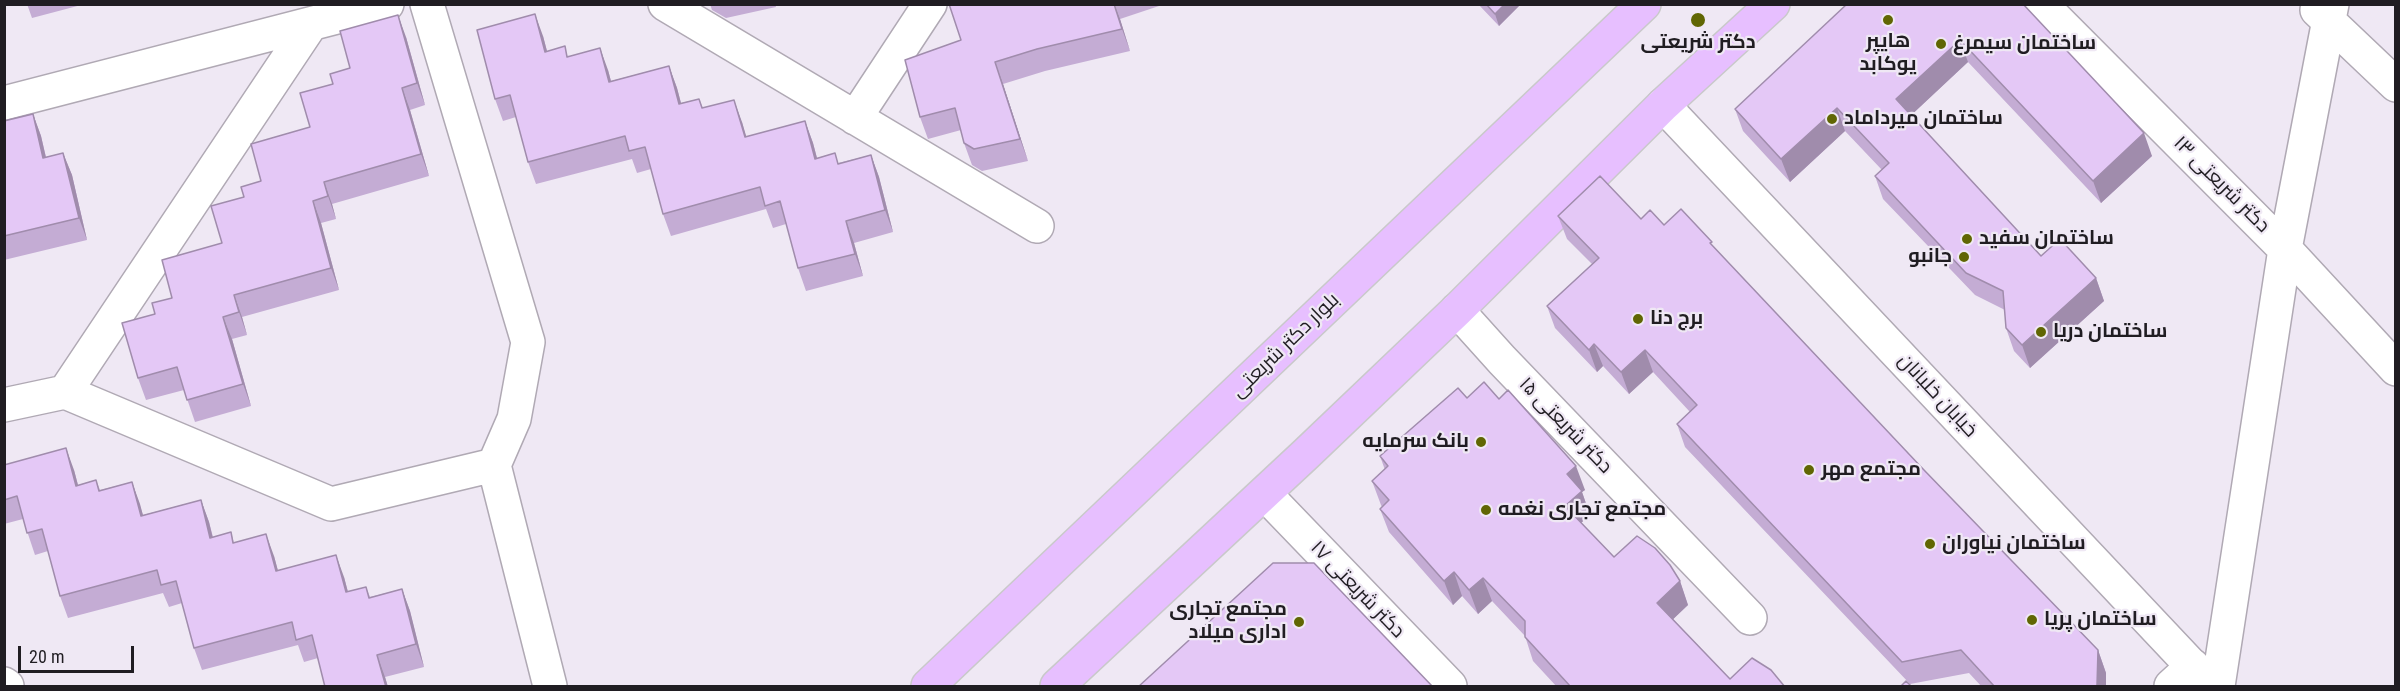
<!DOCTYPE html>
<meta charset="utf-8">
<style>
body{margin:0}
#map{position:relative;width:2400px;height:691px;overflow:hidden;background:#efe8f4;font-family:"Roboto Condensed",sans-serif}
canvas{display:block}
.frame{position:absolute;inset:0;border:6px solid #201d22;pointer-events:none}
.scale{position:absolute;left:18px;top:646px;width:116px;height:27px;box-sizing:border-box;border:3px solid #201d22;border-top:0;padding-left:8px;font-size:18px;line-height:21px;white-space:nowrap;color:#201d22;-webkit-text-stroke:4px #efe8f4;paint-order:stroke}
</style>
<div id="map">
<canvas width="2400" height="691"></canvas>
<div class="frame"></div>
<div class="scale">20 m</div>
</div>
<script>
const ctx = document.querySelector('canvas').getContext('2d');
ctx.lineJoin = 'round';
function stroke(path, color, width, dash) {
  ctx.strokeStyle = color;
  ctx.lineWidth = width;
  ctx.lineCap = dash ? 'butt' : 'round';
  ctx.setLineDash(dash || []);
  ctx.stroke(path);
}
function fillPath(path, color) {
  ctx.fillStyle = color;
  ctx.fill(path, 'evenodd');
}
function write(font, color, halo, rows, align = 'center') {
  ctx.font = font + ' "Roboto Condensed",Cairo,sans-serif';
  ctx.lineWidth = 4.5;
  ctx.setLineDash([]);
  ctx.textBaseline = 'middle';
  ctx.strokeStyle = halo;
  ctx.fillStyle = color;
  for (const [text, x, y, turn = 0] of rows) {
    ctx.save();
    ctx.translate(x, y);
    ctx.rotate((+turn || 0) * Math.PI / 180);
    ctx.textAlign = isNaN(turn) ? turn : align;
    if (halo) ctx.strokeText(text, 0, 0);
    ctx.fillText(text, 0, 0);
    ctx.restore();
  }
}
const street = new Path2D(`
 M427 4 528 342 514 419 494 465
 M665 4 1037 226
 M2041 4 2285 249 2396 369
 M2317 10 2396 85
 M311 24 65 392 331 504 494 465 550 686
 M4 103 387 4
 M855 118 930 4
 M1457 310 1502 360 1750 618
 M4 405 65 392
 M1265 494 1450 686
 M4 684 7 686
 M2171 686 2193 666
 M2218 686 2285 249 2332 4`);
const secondary = new Path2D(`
 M1663 105 2211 686`);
const primary = new Path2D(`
 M928 686 1644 4
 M1057 686 1306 454 1457 310 1663 105 1773 4`);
stroke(street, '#b0a9b4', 36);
stroke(secondary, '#b0a9b4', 36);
stroke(primary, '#c9c9ca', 36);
stroke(street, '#fff', 33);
stroke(secondary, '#fff', 33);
stroke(primary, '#e7bfff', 33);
fillPath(new Path2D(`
 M27 4H85L32 18Z
 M710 4H775L776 7 726 18 712 10Z
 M949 4H1165L1120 19 1130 51 1045 71 1003 84 1028 161 982 171 972 165 964 143 961 130 928 139 920 117 961 40Z
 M1478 4H1521L1499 26Z
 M2023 4 2152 156 2101 203 1968 62 1911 115 2041 256 2096 278 2104 301 2030 368 2014 351 2006 328 2005 310 1975 295 1883 199 1875 176 1882 170 1845 131 1790 182 1743 131 1735 109Z
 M543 36 547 51 569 56 608 70 611 81 669 66 677 88 681 103 699 99 703 108 742 122 746 137 805 121 813 143 817 158 835 153 838 163 871 155 879 177 893 232 854 243 863 276 806 291 798 268 786 224 773 228 766 209 671 236 663 214 651 169 637 173 632 159 536 184 528 162 516 117 503 121 495 99Z
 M406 37 425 105 410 110 429 176 332 204 336 219 321 223 339 290 242 317 247 335 232 339 251 406 195 422 184 390 146 400 138 378 155 314 172 298 222 243 244 197 261 181 310 127 333 84Z
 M33 114 41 136 46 157 63 153 72 175 87 240 4 260V121Z
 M1558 216 1641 219 1664 225 1714 247 1924 470 2098 650 2106 673V687H1982L1969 673 1910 684 1685 447 1677 424 1690 412 1653 372 1629 394 1603 366 1597 372 1555 328 1547 306 1592 264 1567 239Z
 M1467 398 1499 399 1585 490 1582 492 1590 515 1581 523 1614 557 1680 581 1688 605 1673 619 1730 679 1785 687H1557L1533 661 1525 636 1492 601 1478 614 1462 596 1453 605 1389 532 1380 509 1382 507 1381 505 1372 481 1385 470 1380 456Z
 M4 465 74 470 78 485 96 480 100 490 132 482 143 515 201 500 209 522 213 537 231 532 234 543 274 556 278 571 344 577 348 592 366 587 370 597 402 589 410 611 424 667 385 677 388 687H325L318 658 304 662 298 645 202 670 194 648 182 603 169 607 163 593 68 618 60 596 48 551 35 555 23 519 4 524Z`), '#c4acd4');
fillPath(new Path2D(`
 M1114 4 1120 19 1130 51 1122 29Z
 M1505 4H1521L1499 26 1495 14Z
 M535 14 543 36 553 74 545 52Z
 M398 15 406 37 425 105 417 83Z
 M1960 40 1968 62 1904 122 1896 99Z
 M600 48 608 70 617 104 609 82Z
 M995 62 1003 84 1028 161 1020 139Z
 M669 66 677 88 687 126 679 104Z
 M402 88 410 110 429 176 421 154Z
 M734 100 742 122 753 159 745 137Z
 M1837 108 1845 131 1790 182 1781 159Z
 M33 114 41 136 51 180 43 158Z
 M805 121 813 143 823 181 815 159Z
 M2144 133 2152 156 2101 203 2093 181Z
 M63 153 72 175 87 240 79 218Z
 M871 155 879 177 893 232 885 210Z
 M324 182 332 204 336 219 328 196Z
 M313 201 321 223 339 290 331 268Z
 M846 221 854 243 863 276 855 254Z
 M2096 278 2104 301 2030 368 2022 345Z
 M234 295 242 317 247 335 239 312Z
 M223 317 232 339 251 406 243 384Z
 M1594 344 1603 366 1597 372 1589 350Z
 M1645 350 1653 372 1629 394 1621 372Z
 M66 448 74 470 84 508 76 486Z
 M1576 466 1585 490 1582 492 1590 515 1574 529 1565 506 1567 474Z
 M132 482 140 504 149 538 141 516Z
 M201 500 209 522 218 560 210 538Z
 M266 534 274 556 284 593 276 571Z
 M336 555 344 577 354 615 346 592Z
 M1454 572 1462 596 1453 605 1444 581Z
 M1483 578 1492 601 1478 614 1469 590Z
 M1680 581 1688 605 1666 626 1657 603Z
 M402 589 410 611 424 667 416 644Z
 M2098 650 2106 673V687H2095Z
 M377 655 385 677 388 687H386Z`), '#a08cac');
const building = new Path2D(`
 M949 4H1114L1122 29 1037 49 995 62 1020 139 974 149 964 143 955 108 920 117 905 60 961 40Z
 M1486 4H1505L1495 14Z
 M1847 4H2023L2144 133 2093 181 1960 40 1896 99 2041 256 2060 239 2096 278 2022 345 2006 328 2003 291 1966 273 1875 176 1889 163 1837 108 1781 159 1735 109Z
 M535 14 545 52 565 46 567 57 600 48 609 82 669 66 679 104 699 99 702 108 734 100 745 137 805 121 815 159 835 153 838 164 871 155 885 210 846 221 855 254 798 268 780 201 765 206 760 187 663 214 645 147 629 151 625 136 528 162 510 95 495 99 477 30Z
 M398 15 417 83 402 88 421 154 324 182 328 196 313 201 331 268 234 295 239 312 223 317 243 384 187 400 177 367 138 378 122 323 155 314 152 303 172 298 162 260 222 243 211 206 244 197 241 187 261 181 251 144 310 127 300 93 333 84 330 74 350 68 340 31Z
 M33 114 43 158 63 153 79 218 4 236V121Z
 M1600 176 1641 219 1650 210 1664 225 1681 209 1712 242 1710 243 1924 470 2098 650 2097 685 2095 687H1995L1961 650 1902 662 1677 424 1697 405 1645 350 1621 372 1594 344 1589 350 1547 306 1599 258 1558 216Z
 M1484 382 1499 399 1508 390 1576 466 1567 474 1582 491 1565 506 1614 557 1637 536 1655 548 1670 565 1680 581 1657 603 1730 679 1752 658 1771 670 1785 687H1571L1525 637V621L1483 578 1469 590 1454 572 1444 581 1380 509 1389 500 1372 481 1388 466 1380 456 1458 388 1467 398Z
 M66 448 76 486 96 480 99 491 132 482 141 516 201 500 210 538 231 532 233 543 266 534 276 571 336 555 346 592 366 587 369 598 402 589 416 644 377 655 386 687H325L312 635 296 640 292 622 194 648 176 581 161 585 157 570 60 596 42 529 27 533 17 496 4 500V465Z
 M1273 563H1314L1433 687H1138Z
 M1906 681 1912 687H1900Z`);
fillPath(building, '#e4c8f6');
stroke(building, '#a08cac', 1.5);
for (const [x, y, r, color] of [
 [1698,20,8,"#606603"],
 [1888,20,6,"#606603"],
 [1941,44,6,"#606603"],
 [1832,119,6,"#606603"],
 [1967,239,6,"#606603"],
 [1964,257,6,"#606603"],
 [1638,319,6,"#606603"],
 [2041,332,6,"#606603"],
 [1481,442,6,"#606603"],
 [1809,470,6,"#606603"],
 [1486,510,6,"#606603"],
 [1930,544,6,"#606603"],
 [2032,620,6,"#606603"],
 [1299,622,6,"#606603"]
]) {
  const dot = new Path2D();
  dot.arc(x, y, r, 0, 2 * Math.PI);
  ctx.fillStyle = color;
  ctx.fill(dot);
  stroke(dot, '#efe8f4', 2);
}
write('bold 20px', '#201d22', '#efe8f4', [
 ["هایپر",1888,42,"center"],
 ["یوکابد",1888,65,"center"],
 ["دکتر شریعتی",1698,43,"center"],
 ["ساختمان سیمرغ",1953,44],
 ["ساختمان میرداماد",1844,119],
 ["ساختمان سفید",1979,239],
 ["جانبو",1952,257,"right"],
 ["برج دنا",1650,319],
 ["ساختمان دریا",2053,332],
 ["بانک سرمایه",1469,442,"right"],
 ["مجتمع مهر",1821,470],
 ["مجتمع تجاری نغمه",1498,510],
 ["ساختمان نیاوران",1942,544],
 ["مجتمع تجاری",1287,610,"right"],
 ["اداری میلاد",1287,633,"right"],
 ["ساختمان پریا",2044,620]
], 'left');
write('20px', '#201d22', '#efe8f4', [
 ["۱۳ دکتر شریعتی",2221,185,45],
 ["بلوار دکتر شریعتی",1286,346,-44],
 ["خیابان خلبانان",1937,396,47],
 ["۱۵ دکتر شریعتی",1565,426,46],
 ["۱۷ دکتر شریعتی",1357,590,46]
]);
</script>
